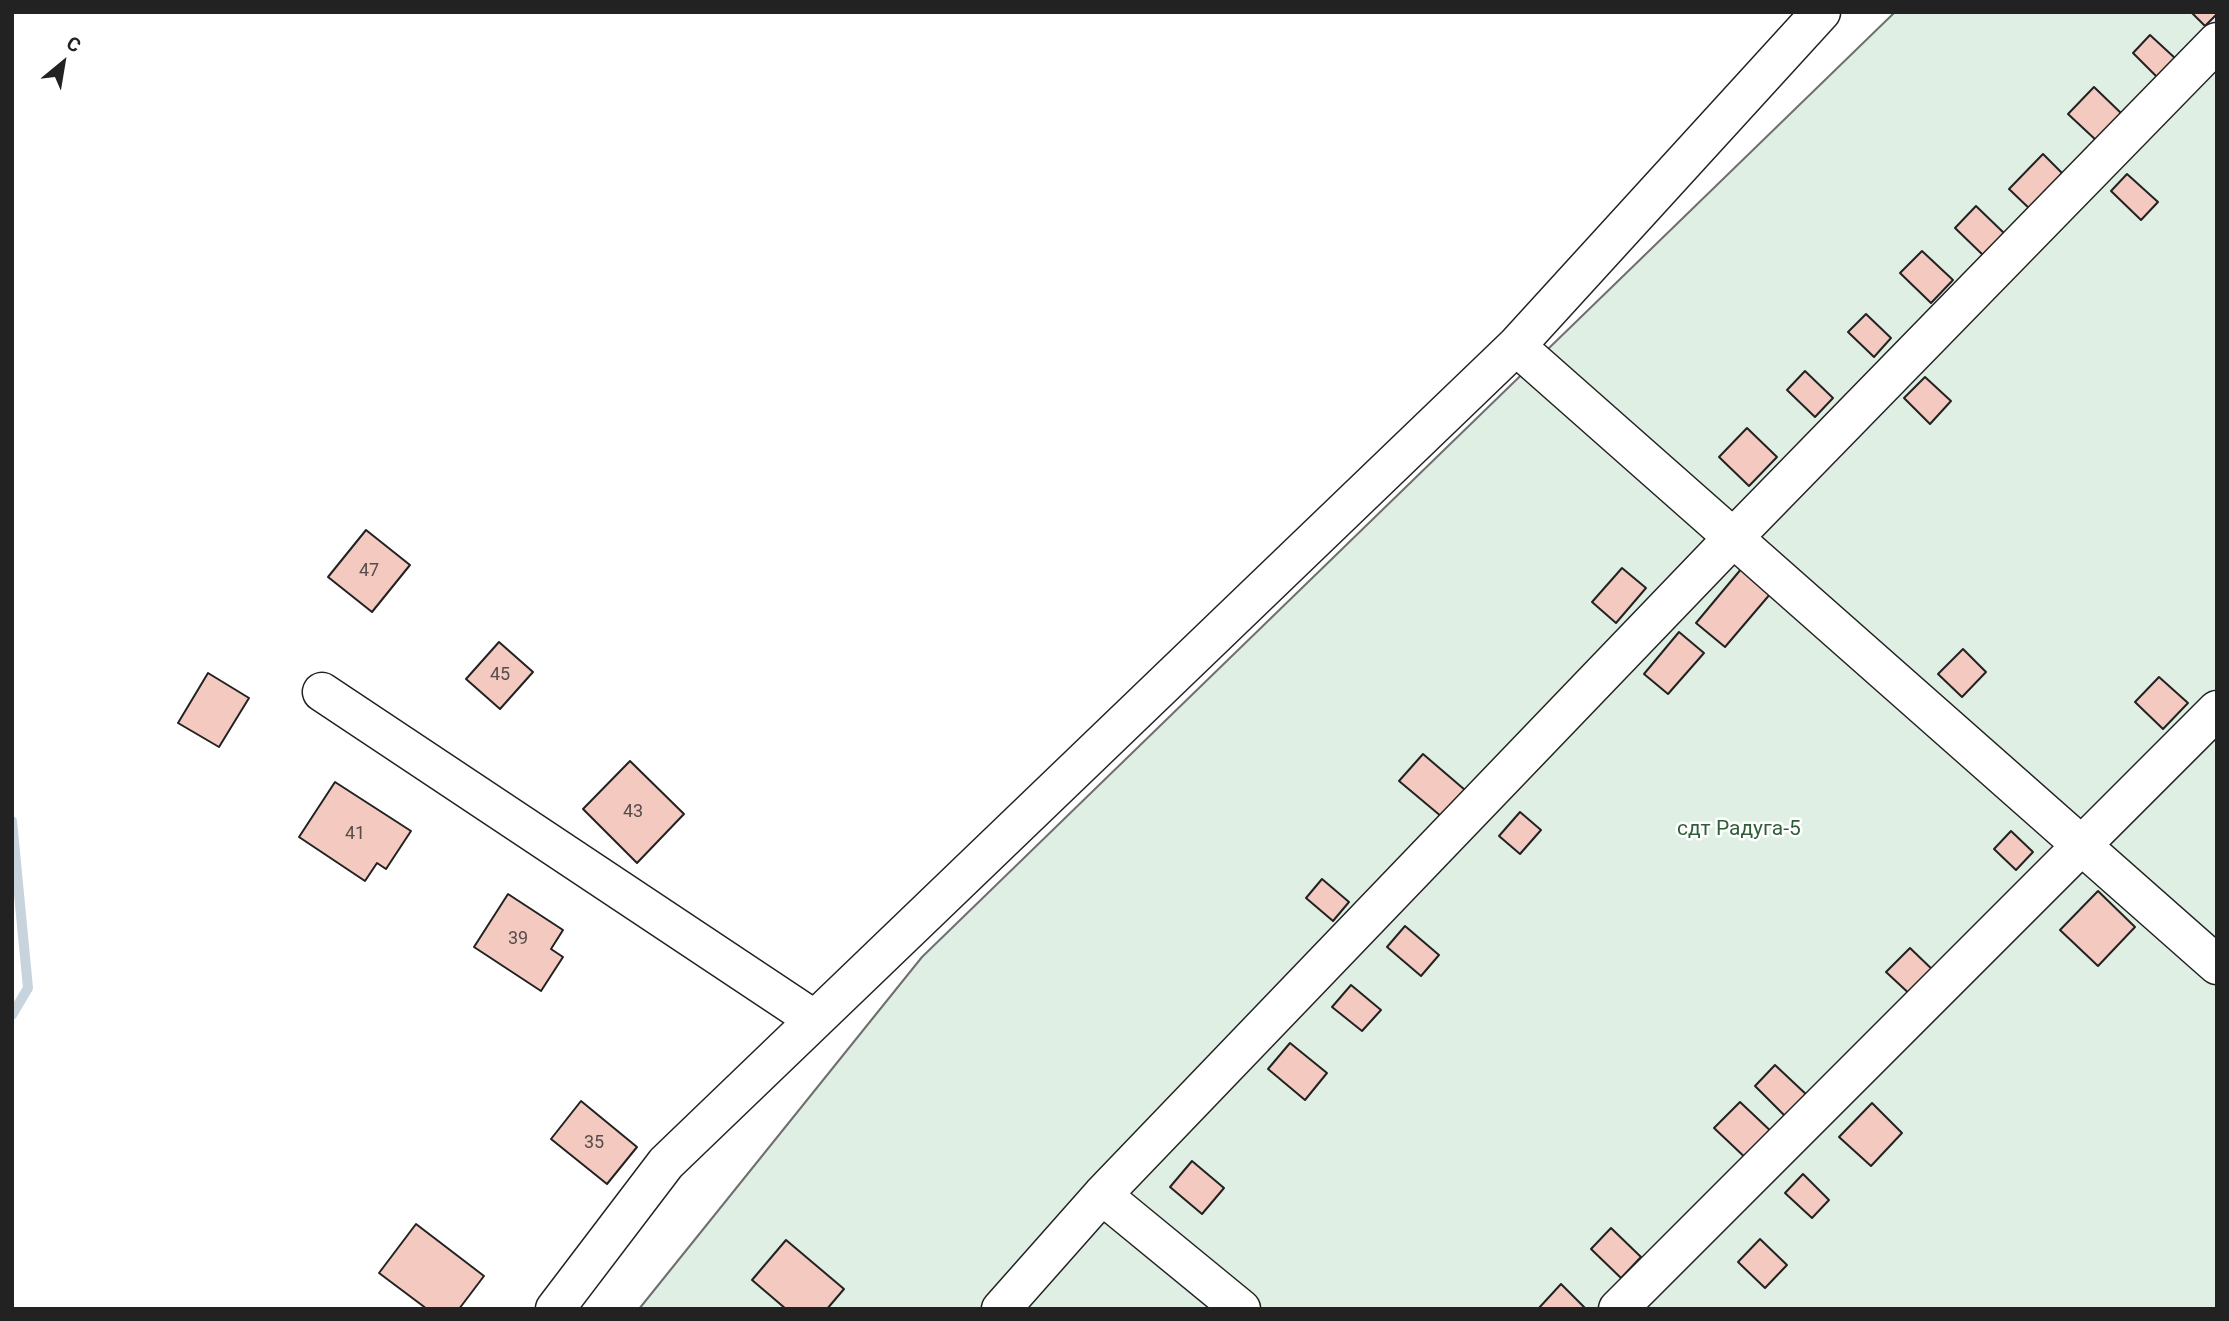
<!DOCTYPE html>
<meta charset="utf-8">
<style>
body{margin:0}
#map{position:relative;width:2229px;height:1321px;overflow:hidden;background:#fff;font-family:Roboto,sans-serif}
canvas{display:block}
.frame{position:absolute;inset:0;border:14px solid #222;pointer-events:none}
.north{position:absolute;left:28px;top:28px;width:70px;height:70px;-webkit-text-stroke:5px #fff;paint-order:stroke;rotate:30deg;font-size:19px;font-weight:700;line-height:28px;text-align:center;color:#222}
.north::after{content:'';display:block;margin:auto;width:24px;height:32px;background:#222;clip-path:polygon(50% 0,100% 100%,50% 72%,0 100%)}
</style>
<div id="map">
<canvas width="2229" height="1321"></canvas>
<div class="frame"></div>
<div class="north">С</div>
</div>
<script>
const ctx = document.querySelector('canvas').getContext('2d');
ctx.lineJoin = 'round';
function fillPath(path, color) {
  ctx.fillStyle = color;
  ctx.fill(path, 'evenodd');
}
function stroke(path, color, width, dash) {
  ctx.strokeStyle = color;
  ctx.lineWidth = width;
  ctx.lineCap = dash ? 'butt' : 'round';
  ctx.setLineDash(dash || []);
  ctx.stroke(path);
}
function write(font, color, halo, rows, align = 'center') {
  ctx.font = font + ' Roboto,sans-serif';
  ctx.lineWidth = 5;
  ctx.setLineDash([]);
  ctx.textBaseline = 'middle';
  ctx.strokeStyle = halo;
  ctx.fillStyle = color;
  for (const [text, x, y, turn = 0] of rows) {
    ctx.save();
    ctx.translate(x, y);
    ctx.rotate((+turn || 0) * Math.PI / 180);
    ctx.textAlign = isNaN(turn) ? turn : align;
    if (halo) ctx.strokeText(text, 0, 0);
    ctx.fillText(text, 0, 0);
    ctx.restore();
  }
}
const green = new Path2D(`
 M1895 12H2217V1309H639L922 957Z`);
fillPath(green, '#e0efe3');
stroke(green, '#6f6f6f', 2);
stroke(new Path2D(`
 M12 821 28 988 12 1015`), '#c7d3dd', 10);
const building = new Path2D(`
 M2191 12H2217V14L2205 26Z
 M2150 35 2176 59 2158 78 2133 53Z
 M2094 87 2123 115 2098 142 2068 114Z
 M2043 154 2066 177 2033 212 2009 189Z
 M2127 174 2158 202 2141 220 2111 191Z
 M1976 206 2006 235 1985 257 1955 228Z
 M1922 251 1953 280 1931 303 1900 273Z
 M1866 314 1891 338 1874 357 1848 332Z
 M1805 371 1833 398 1815 417 1787 390Z
 M1925 377 1951 401 1930 424 1904 398Z
 M1747 428 1777 457 1749 486 1719 457Z
 M366 530 410 565 372 612 328 577Z
 M1622 568 1646 588 1616 623 1592 602Z
 M1742 568 1771 593 1725 647 1696 623Z
 M1679 632 1704 653 1668 694 1644 674Z
 M499 642 533 672 500 709 466 679Z
 M1963 649 1986 672 1962 697 1938 674Z
 M208 673 249 698 219 747 178 723Z
 M2159 677 2188 703 2163 729 2135 702Z
 M1423 754 1465 790 1442 817 1399 781Z
 M630 761 684 814 637 863 583 809Z
 M335 782 411 831 386 869 377 863 365 881 299 837Z
 M1520 812 1541 830 1520 854 1499 836Z
 M2011 831 2033 852 2016 870 1994 849Z
 M1322 879 1349 902 1333 921 1306 898Z
 M2098 891 2135 927 2098 966 2060 930Z
 M508 894 563 930 551 949 563 957 541 991 474 947Z
 M1405 926 1439 955 1421 976 1387 947Z
 M1910 948 1937 974 1914 998 1886 972Z
 M1351 985 1381 1010 1362 1031 1332 1007Z
 M1290 1043 1327 1073 1305 1100 1268 1069Z
 M1775 1065 1809 1097 1788 1119 1755 1086Z
 M581 1101 637 1147 607 1184 551 1139Z
 M1740 1102 1776 1136 1751 1163 1714 1128Z
 M1872 1103 1902 1133 1871 1166 1839 1137Z
 M1192 1161 1224 1188 1202 1214 1170 1187Z
 M1803 1174 1829 1200 1812 1218 1785 1193Z
 M416 1224 484 1276 459 1309H427L379 1273Z
 M1611 1228 1641 1257 1621 1278 1591 1249Z
 M1760 1239 1787 1265 1765 1288 1738 1262Z
 M786 1240 844 1289 827 1309H786L752 1280Z
 M1561 1284 1586 1309H1538Z`);
fillPath(building, '#f3c9c0');
stroke(building, '#222', 2);
const minor = new Path2D(`
 M1516 346 2217 965
 M322 692 815 1020
 M1102 1195 1241 1309
 M555 1309 666 1163 1516 346 1821 12
 M1001 1309 1102 1195 1733 538 2217 42
 M1618 1309 2217 710`);
stroke(minor, '#222', 41);
stroke(minor, '#fff', 38);
write('18px', '#564c4a', null, [
 ["47",369,571],
 ["45",500,675],
 ["43",633,812],
 ["41",355,834],
 ["39",518,939],
 ["35",594,1143]
]);
write('21px', '#2f5e38', '#fff', [
 ["сдт Радуга-5",1739,830]
]);
</script>
